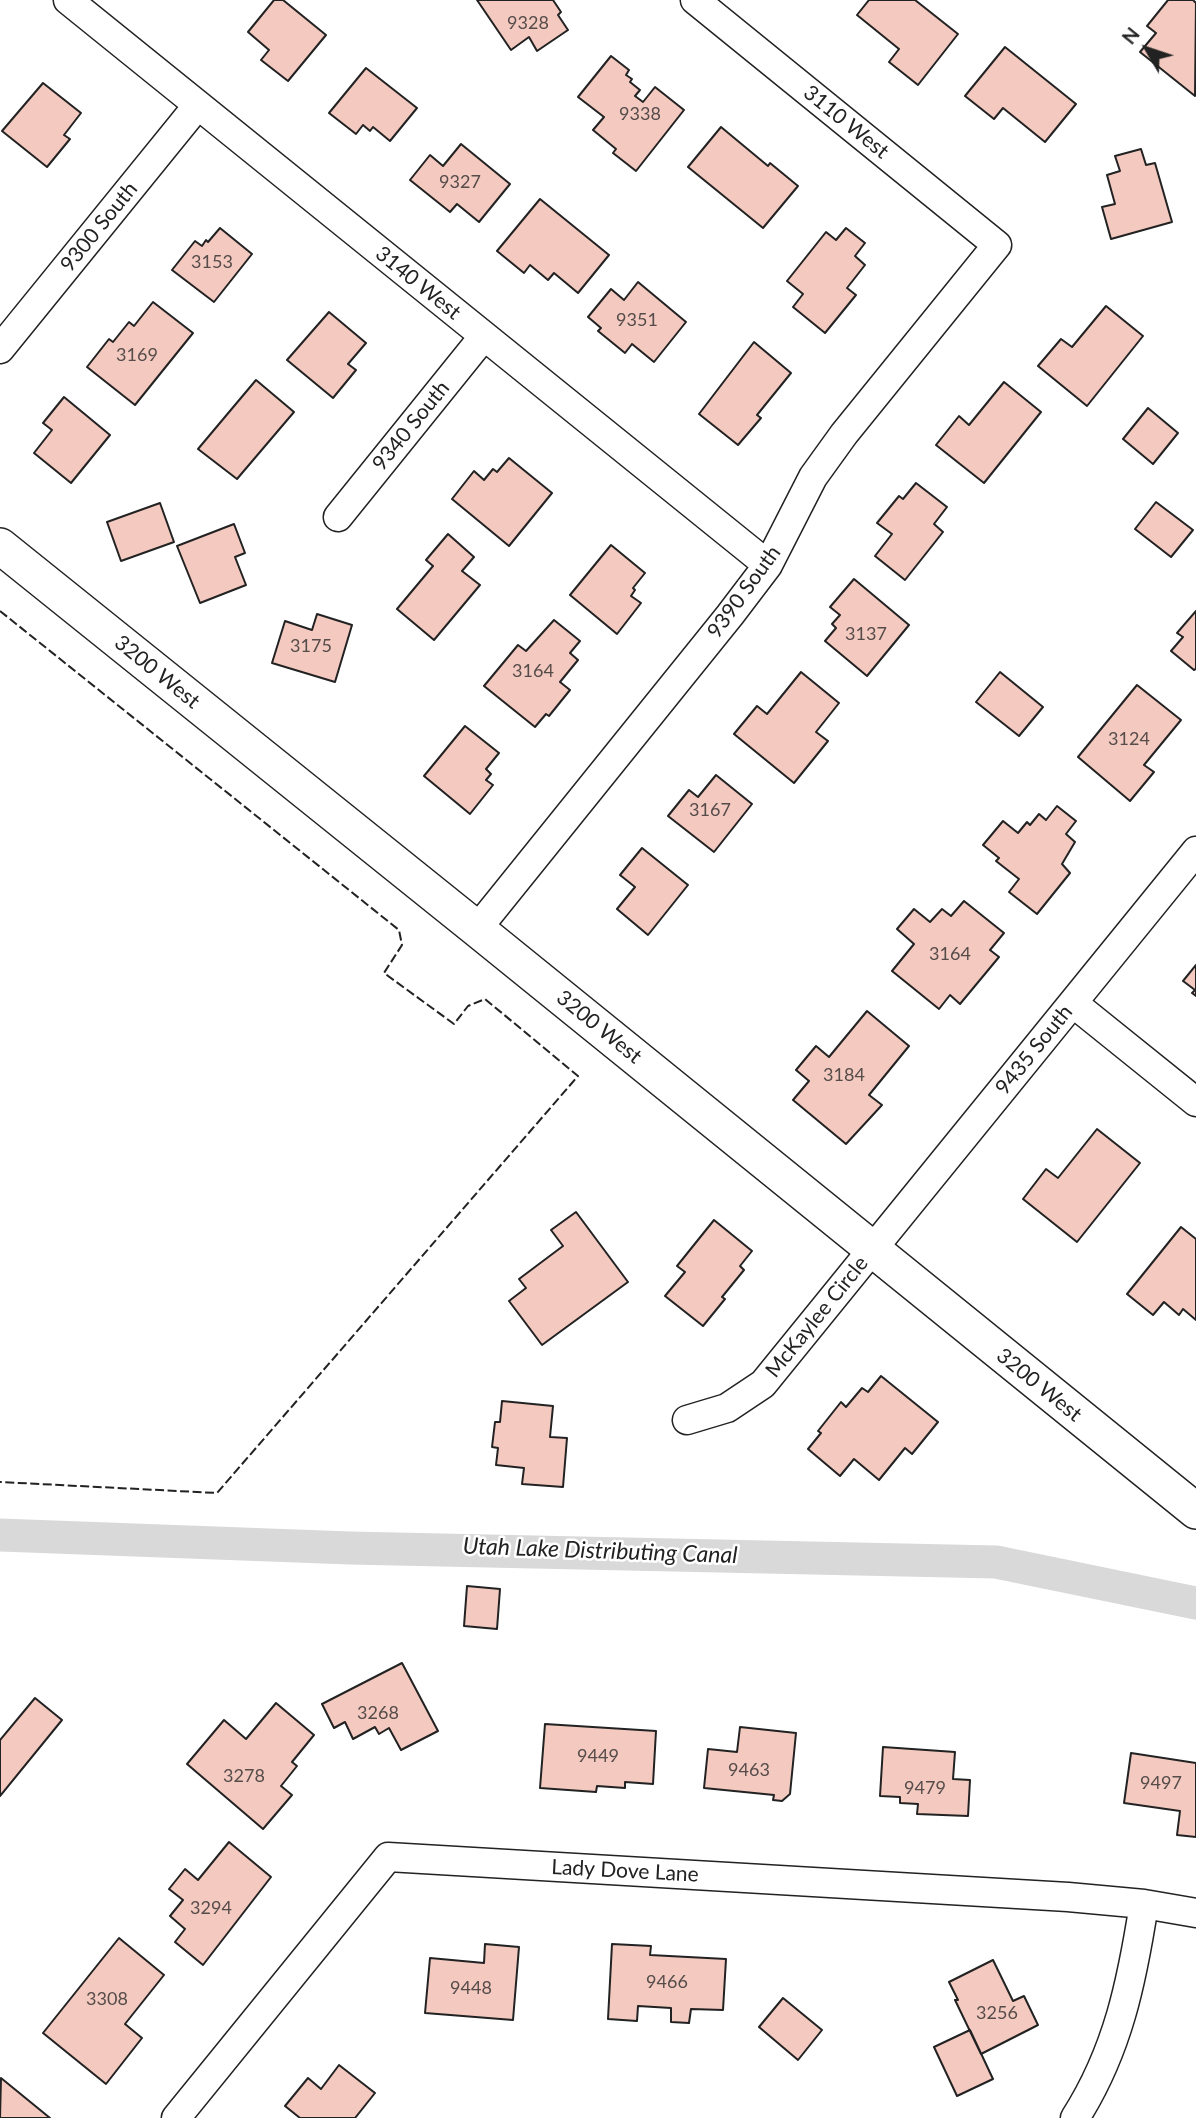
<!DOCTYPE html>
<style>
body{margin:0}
#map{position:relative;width:1196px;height:2118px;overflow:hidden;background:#fff;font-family:Lato,sans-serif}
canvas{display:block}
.north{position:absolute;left:1112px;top:14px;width:70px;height:70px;-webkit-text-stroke:5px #fff;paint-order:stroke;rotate:309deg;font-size:19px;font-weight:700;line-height:28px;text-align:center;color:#222}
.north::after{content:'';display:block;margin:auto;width:24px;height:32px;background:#222;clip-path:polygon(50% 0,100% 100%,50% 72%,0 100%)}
</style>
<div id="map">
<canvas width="1196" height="2118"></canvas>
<div class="north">N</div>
</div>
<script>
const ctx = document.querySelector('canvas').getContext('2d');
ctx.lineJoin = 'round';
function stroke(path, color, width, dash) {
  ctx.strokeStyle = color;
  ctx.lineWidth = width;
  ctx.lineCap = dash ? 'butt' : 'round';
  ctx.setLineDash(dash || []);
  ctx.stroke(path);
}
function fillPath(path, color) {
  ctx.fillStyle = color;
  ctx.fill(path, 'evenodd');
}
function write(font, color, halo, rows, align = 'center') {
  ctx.font = font + ' Lato,sans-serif';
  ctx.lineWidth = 5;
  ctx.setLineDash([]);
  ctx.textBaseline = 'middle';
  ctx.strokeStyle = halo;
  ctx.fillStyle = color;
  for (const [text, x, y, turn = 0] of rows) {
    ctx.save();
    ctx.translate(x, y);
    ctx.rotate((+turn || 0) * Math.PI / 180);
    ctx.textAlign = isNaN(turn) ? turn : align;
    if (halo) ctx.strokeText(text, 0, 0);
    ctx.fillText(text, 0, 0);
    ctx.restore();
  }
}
stroke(new Path2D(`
 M0 1535 350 1548 996 1562 1196 1603`), '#d9d9d9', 33);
const building = new Path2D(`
 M274 0H283L326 35 288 81 261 60 269 50 248 32Z
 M477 0H553L561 12 558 15 568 30 537 51 529 37 511 50Z
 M869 0H915L958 34 918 85 889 62 899 49 857 15Z
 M1168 0H1193L1196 3 1195 96 1140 52 1156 33 1147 26Z
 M1005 47 1076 104 1045 142 1003 108 994 119 965 96Z
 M611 56 629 70 626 75 632 79 630 82 640 90 635 96 643 102 655 87 684 110 636 171 613 153 616 149 593 130 604 117 578 97Z
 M366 68 417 108 390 141 373 127 370 131 363 125 356 134 329 113Z
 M43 83 81 113 64 135 70 139 47 167 2 131Z
 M721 127 768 166 770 163 798 186 763 228 688 167Z
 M461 144 510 184 479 222 457 204 450 212 410 180 430 155 443 166Z
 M1141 149 1146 165 1155 163 1172 222 1111 239 1102 207 1115 204 1107 175 1120 171 1115 156Z
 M540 199 609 255 578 293 554 273 548 280 530 265 524 273 497 251Z
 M220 228 252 254 214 302 172 270 195 241 202 246 206 240 208 242Z
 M846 228 865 243 855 256 865 265 847 288 856 295 825 333 793 307 803 294 787 281 826 232 836 240Z
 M638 282 686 322 654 362 632 344 625 353 598 331 601 328 588 317 611 289 624 300Z
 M153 302 193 333 135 405 87 367 109 339 113 342 129 322 134 326Z
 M1106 306 1143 336 1087 406 1038 366 1061 339 1072 347Z
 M329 312 366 343 348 364 356 370 333 398 287 360Z
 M754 342 791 373 757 415 761 418 738 445 699 414Z
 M256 380 294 412 237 479 198 449Z
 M1004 382 1041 412 984 483 936 445 959 416 969 425Z
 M64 397 110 435 71 483 34 453 52 430 43 423Z
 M1148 408 1178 433 1153 464 1123 439Z
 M509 458 552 493 509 546 452 499 474 471 484 480 493 469 497 472Z
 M916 483 947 507 934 524 943 532 905 580 875 556 892 534 877 523 899 496 903 499Z
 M1156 502 1193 530 1171 557 1135 529Z
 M160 503 174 542 121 561 107 522Z
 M234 524 245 553 235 557 246 585 200 603 177 546Z
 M448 534 474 557 462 571 480 585 434 640 397 609 433 566 426 560Z
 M611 545 645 573 633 588 635 590 631 596 641 603 617 634 570 595Z
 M854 579 909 625 867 676 825 641 836 628 832 624 840 615 830 607Z
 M1196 611V669L1194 670 1171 651 1183 637 1177 633Z
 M317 614 352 625 335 682 272 663 285 621 312 630Z
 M554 620 580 641 570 653 578 660 560 682 570 690 549 716 546 714 535 727 484 686 518 645 526 651Z
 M801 672 839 703 816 732 828 741 794 783 734 734 757 706 767 714Z
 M1000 672 1043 707 1019 736 976 702Z
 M1137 685 1181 720 1144 765 1154 772 1130 801 1078 757Z
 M465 726 499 753 486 769 491 774 486 780 493 785 470 814 424 776Z
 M716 775 752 804 714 852 668 816 689 790 698 797Z
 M1057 806 1076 821 1066 834 1075 842 1062 864 1070 873 1037 914 1009 892 1019 879 996 861 999 858 983 845 1003 821 1018 833 1027 822 1030 825 1039 814 1046 820Z
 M642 848 688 885 648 935 617 909 635 887 620 875Z
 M964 901 1004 933 990 950 999 957 960 1004 950 995 939 1009 892 971 914 944 897 929 914 909 930 922 942 909 951 916Z
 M1196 965V996L1192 993 1195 990 1183 981Z
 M867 1011 909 1046 869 1095 882 1105 846 1144 793 1100 809 1081 796 1070 816 1046 829 1057Z
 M1097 1129 1140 1163 1077 1242 1023 1199 1046 1169 1058 1178Z
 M576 1212 628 1282 542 1345 509 1301 526 1288 519 1279 563 1246 551 1230Z
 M714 1220 752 1251 740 1266 744 1270 722 1297 725 1299 703 1326 665 1296 685 1272 677 1266Z
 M1181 1227 1196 1239V1320L1183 1309 1179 1315 1164 1302 1153 1315 1127 1294Z
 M881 1376 938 1422 912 1454 905 1448 879 1480 854 1459 840 1476 808 1449 821 1433 818 1431 841 1402 846 1407 862 1388 868 1392Z
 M502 1401 553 1406 550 1437 567 1438 563 1487 522 1484 524 1468 496 1465 498 1448 492 1447 495 1422H500Z
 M467 1586 500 1589 497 1629 464 1626Z
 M402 1663 438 1731 401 1750 389 1728 379 1734 375 1727 353 1739 345 1722 334 1728 322 1704Z
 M35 1698 62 1720 0 1796V1740Z
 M276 1703 314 1735 292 1762 297 1766 281 1786 292 1795 263 1829 187 1764 224 1720 246 1739Z
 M545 1724 656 1731 653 1784 625 1782V1788L597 1786 596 1792 540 1788Z
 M740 1727 796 1733 790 1794 782 1801 773 1800 774 1795 704 1788 708 1749 737 1752Z
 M883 1747 955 1752 953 1779 970 1780 968 1816 917 1814 918 1804 900 1803V1797L880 1796Z
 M1131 1753 1196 1763V1837L1177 1835 1180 1811 1124 1803Z
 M229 1842 271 1877 203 1965 175 1942 185 1929 170 1916 183 1900 169 1889 185 1869 198 1880Z
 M119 1938 164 1975 125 2024 142 2038 106 2084 43 2033Z
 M485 1944 519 1947 513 2020 425 2013 430 1958 484 1963Z
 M612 1944 651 1946 650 1955 726 1959 723 2010 691 2009 689 2023 671 2022V2008L638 2006 637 2021 608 2019Z
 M993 1960 1013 2001 1024 1996 1038 2025 981 2054 955 2000H958L949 1982Z
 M783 1998 822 2030 798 2060 759 2027Z
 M970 2030 993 2079 957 2096 934 2047Z
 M339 2065 375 2093 355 2118H300L285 2106 308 2078 321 2089Z
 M1 2078 50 2118H0Z`);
fillPath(building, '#f3c9c0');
stroke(building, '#222', 2);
const minor = new Path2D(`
 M68 0 768 565
 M0 349 198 105
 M338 517 484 336
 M477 929 730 615 768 565 813 477 844 434 997 245 695 0
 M1073 1003 1196 1102
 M687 1420 727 1408 763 1384 1196 851
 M176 2118 388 1857 1068 1897 1144 1904 1196 1913
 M1075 2118C1118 2051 1132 1981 1144 1904`);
const tertiary = new Path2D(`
 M0 546 477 929 1196 1511`);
stroke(minor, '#222', 31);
stroke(tertiary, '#222', 38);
stroke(minor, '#fff', 28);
stroke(tertiary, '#fff', 35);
stroke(new Path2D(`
 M0 611 399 930 402 945 384 973 454 1024 468 1006 485 999 578 1076 217 1493 0 1482`), '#222', 2, [9, 3.5]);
write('18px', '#564c4a', null, [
 ["9328",528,23],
 ["9338",640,114],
 ["9327",460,182],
 ["3153",212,262],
 ["9351",637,320],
 ["3169",137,355],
 ["3137",866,634],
 ["3175",311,646],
 ["3164",533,671],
 ["3124",1129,739],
 ["3167",710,810],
 ["3164",950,954],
 ["3184",844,1075],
 ["3268",378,1713],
 ["9449",598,1756],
 ["9463",749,1770],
 ["3278",244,1776],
 ["9497",1161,1783],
 ["9479",925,1788],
 ["3294",211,1908],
 ["9466",667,1982],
 ["9448",471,1988],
 ["3308",107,1999],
 ["3256",997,2013]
]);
write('21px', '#222', '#fff', [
 ["3110 West",846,122,39],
 ["9300 South",99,227,-51],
 ["3140 West",418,283,39],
 ["9340 South",411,426,-51],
 ["9390 South",744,592,-54],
 ["3200 West",157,672,39],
 ["3200 West",599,1027,39],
 ["9435 South",1034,1050,-51],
 ["McKaylee Circle",817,1317,-51],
 ["3200 West",1039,1385,39],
 ["Lady Dove Lane",625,1871,3]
]);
write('italic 23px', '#222', '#fff', [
 ["Utah Lake Distributing Canal",600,1551,2]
]);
</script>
